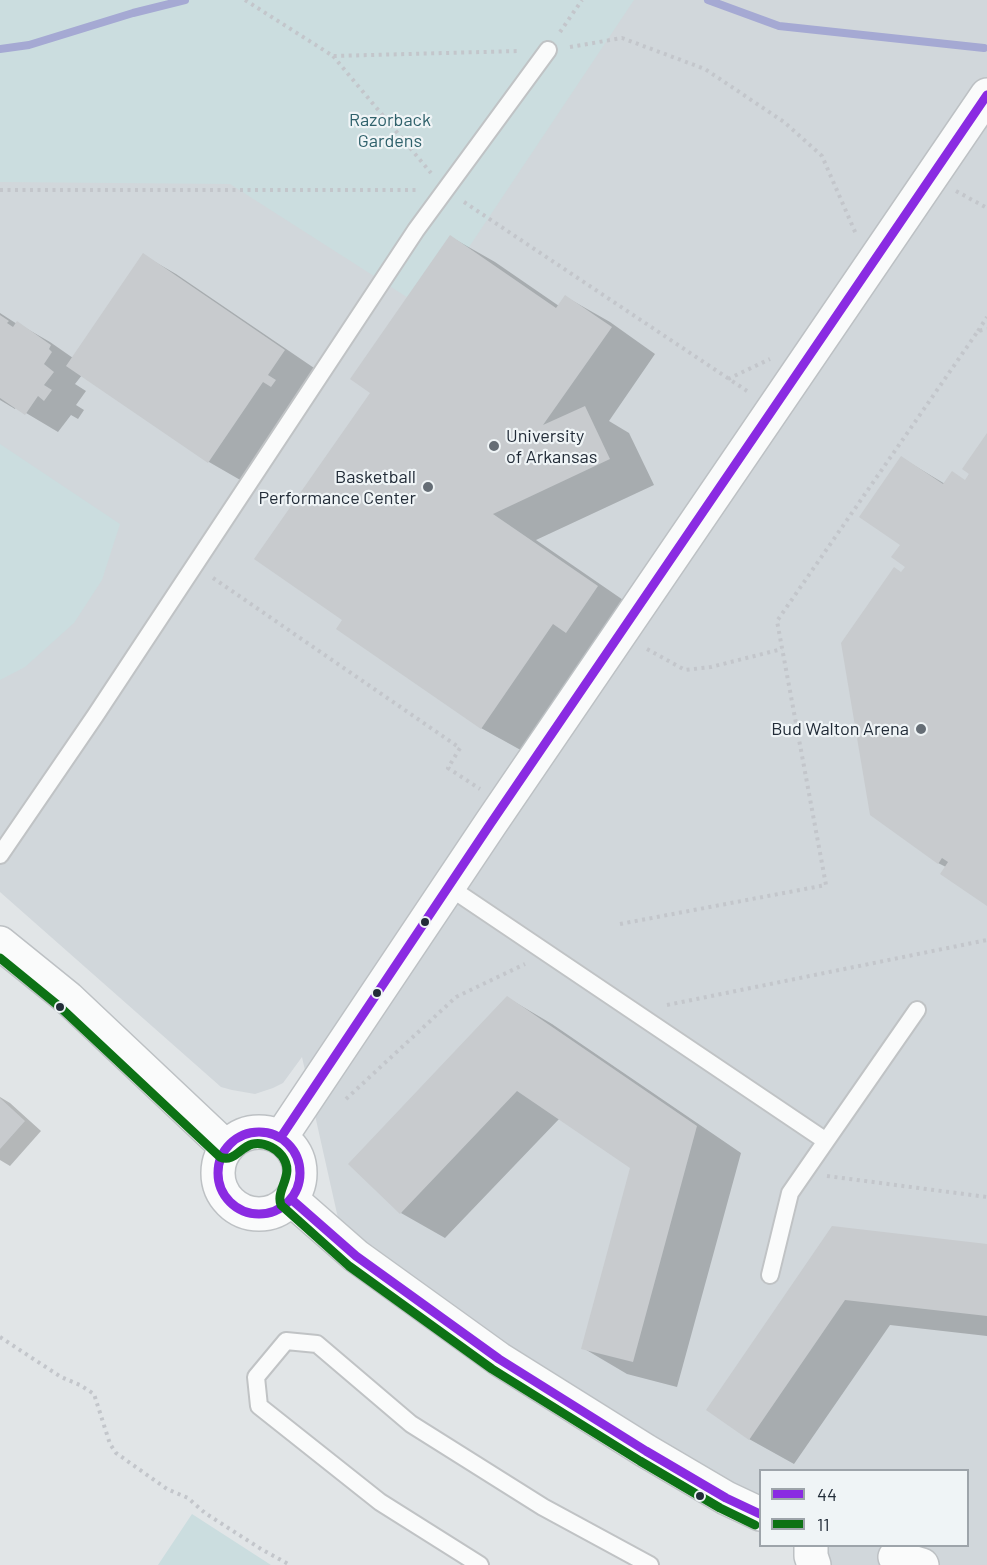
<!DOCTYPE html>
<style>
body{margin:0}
#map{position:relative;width:987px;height:1565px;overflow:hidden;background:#e1e5e7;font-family:Barlow,sans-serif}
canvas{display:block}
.legend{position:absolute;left:759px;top:1469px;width:210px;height:78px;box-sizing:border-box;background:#eff4f6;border:2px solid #9da4aa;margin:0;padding:8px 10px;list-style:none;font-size:18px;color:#222c38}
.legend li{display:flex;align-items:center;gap:12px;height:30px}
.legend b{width:30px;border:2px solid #9da4aa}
</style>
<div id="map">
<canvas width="987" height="1565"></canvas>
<ul class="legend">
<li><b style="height:8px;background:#8a2be2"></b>44</li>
<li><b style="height:8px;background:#0d7215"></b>11</li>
</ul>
</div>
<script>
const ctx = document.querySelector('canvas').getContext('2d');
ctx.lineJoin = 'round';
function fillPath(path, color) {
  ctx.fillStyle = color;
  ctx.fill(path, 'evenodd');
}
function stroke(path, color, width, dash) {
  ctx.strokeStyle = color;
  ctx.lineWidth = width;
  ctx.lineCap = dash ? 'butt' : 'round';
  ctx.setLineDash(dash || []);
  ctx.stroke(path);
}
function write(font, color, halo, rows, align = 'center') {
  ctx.font = font + ' Barlow,sans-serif';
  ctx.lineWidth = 4.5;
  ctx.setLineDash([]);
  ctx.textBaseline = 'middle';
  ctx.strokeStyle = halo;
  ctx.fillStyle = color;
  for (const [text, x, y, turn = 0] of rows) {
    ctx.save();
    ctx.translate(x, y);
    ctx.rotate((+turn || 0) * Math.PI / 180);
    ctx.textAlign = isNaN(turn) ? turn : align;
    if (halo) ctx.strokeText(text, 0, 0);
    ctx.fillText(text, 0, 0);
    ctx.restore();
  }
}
fillPath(new Path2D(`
 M0 0H987V1565H814L811 1546H968V1470H760V1514L344 1245 302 1057 283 1083 273 1088 255 1094 232 1090 221 1087 0 892Z`), '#d1d7db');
fillPath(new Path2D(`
 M0 0H634L427 310 230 184 0 182Z
 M0 444 120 524 102 580 74 623 25 667 0 680Z
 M192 1514 271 1565H158Z`), '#cbdddf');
fillPath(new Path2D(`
 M451 237 495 262 559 306 566 297 610 322 655 354 609 421 629 433 654 485 536 540 642 613 526 753 481 728 345 620 372 393Z
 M143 255 176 274 317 370 242 481 209 462 82 375 75 384 86 391 76 405 84 410 78 419 71 415 58 432 16 407 15 409 0 400V313L17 324V323L50 342 73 358Z
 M987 435V904L946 867 938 863 902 574 908 566 902 544V458L945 484 966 481Z
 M508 998 552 1024 741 1153 677 1387 627 1374 583 1348 632 1167 560 1118 445 1238 401 1213Z
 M0 1097 10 1103 41 1131 10 1166 0 1160Z
 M833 1228 987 1245V1336L890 1325 794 1464 749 1439Z`), '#0003');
stroke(new Path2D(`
 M708 0 779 26 984 48
 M0 49 29 45 133 13 185 0`), '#a5a9d3', 8);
fillPath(new Path2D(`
 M450 235 556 308 565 295 612 327 543 425 585 406 610 459 493 514 598 586 566 633 553 624 481 729 336 629 342 620 254 559 370 393 350 379Z
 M143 253 285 350 268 375 276 380 271 387 263 382 208 463 66 366Z
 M0 315 9 321 7 323 13 327 17 321 51 345 49 349 52 352 44 364 54 372 44 385 52 390 44 401 38 396 25 415 0 398Z
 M987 433V906L940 874 948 862 942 858 938 864 870 815 841 643 894 567 901 572 905 567 891 557 900 545 859 517 901 456 943 484 952 471 965 480 969 474 962 469Z
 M507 996 697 1126 633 1362 581 1349 630 1168 517 1091 400 1214 348 1164Z
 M0 1098 25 1121 0 1149Z
 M832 1226 987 1244V1316L845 1300 749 1440 706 1410Z`), '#c8cbce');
const lane = new Path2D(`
 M0 855 95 716 416 230 548 50
 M449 887 826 1141 917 1010
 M770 1275 790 1193 826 1141
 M480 1565 380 1502 259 1406 256 1377 286 1341 317 1344 411 1424 543 1507 650 1565`);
const secondary = new Path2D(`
 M0 943 68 998 226 1147
 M218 1173a41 41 0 1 1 82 0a41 41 0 1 1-82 0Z
 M281 1137 491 823 987 95
 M291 1199 356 1256 499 1359 646 1451 726 1498 760 1514
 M811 1546V1556L814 1565
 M895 1557 922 1565`);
stroke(lane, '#c0c3c5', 20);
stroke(secondary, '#bdc1c4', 36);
stroke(new Path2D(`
 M245 0 333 56 520 51
 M560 32 582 0
 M570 47 622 38 705 69 784 122 822 156 856 234
 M333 56 431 173
 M0 190H419
 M956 191 987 208
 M464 202 747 391
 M978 331 987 317
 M728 379 770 359
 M213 578 460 748 448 768 480 789
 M647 649 685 670 711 667 782 649
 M620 924 826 885 777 621 978 331 987 329
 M667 1005 987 940
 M346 1099 456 997 525 964
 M827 1176 987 1197
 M0 1337 61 1377 80 1385 94 1394 110 1444 116 1453 167 1489 188 1498 205 1513 261 1549 290 1565`), '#c3c6cb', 4, [3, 4.5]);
stroke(lane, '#fafbfb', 16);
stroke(secondary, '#fafbfb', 33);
stroke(new Path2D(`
 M218 1173a41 41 0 1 1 82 0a41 41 0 1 1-82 0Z
 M281 1137 491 823 987 95
 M291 1199 356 1256 499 1359 646 1451 726 1498 760 1514`), '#8a2be2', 9);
stroke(new Path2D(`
 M0 958 60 1007 220 1157C239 1165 243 1133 271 1147 275 1149 279 1152 282 1156 296 1175 275 1189 281 1205L349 1266 492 1369 640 1461 720 1508 755 1525`), '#0d7215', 9);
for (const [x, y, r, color] of [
 [494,446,6,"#656d75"],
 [428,487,6,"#656d75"],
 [921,729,6,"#656d75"],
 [425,922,5,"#222c38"],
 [377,993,5,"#222c38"],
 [60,1007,5,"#222c38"],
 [700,1496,5,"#222c38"]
]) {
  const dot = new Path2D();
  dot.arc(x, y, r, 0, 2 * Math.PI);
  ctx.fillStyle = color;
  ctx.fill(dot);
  stroke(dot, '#eff4f6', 2);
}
write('18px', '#2f616b', '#eff4f6', [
 ["Razorback",390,120],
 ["Gardens",390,141]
]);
write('18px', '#222c38', '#eff4f6', [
 ["University",506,436,"left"],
 ["of Arkansas",506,457,"left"],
 ["Basketball",416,477],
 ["Performance Center",416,498],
 ["Bud Walton Arena",909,729]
], 'right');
</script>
